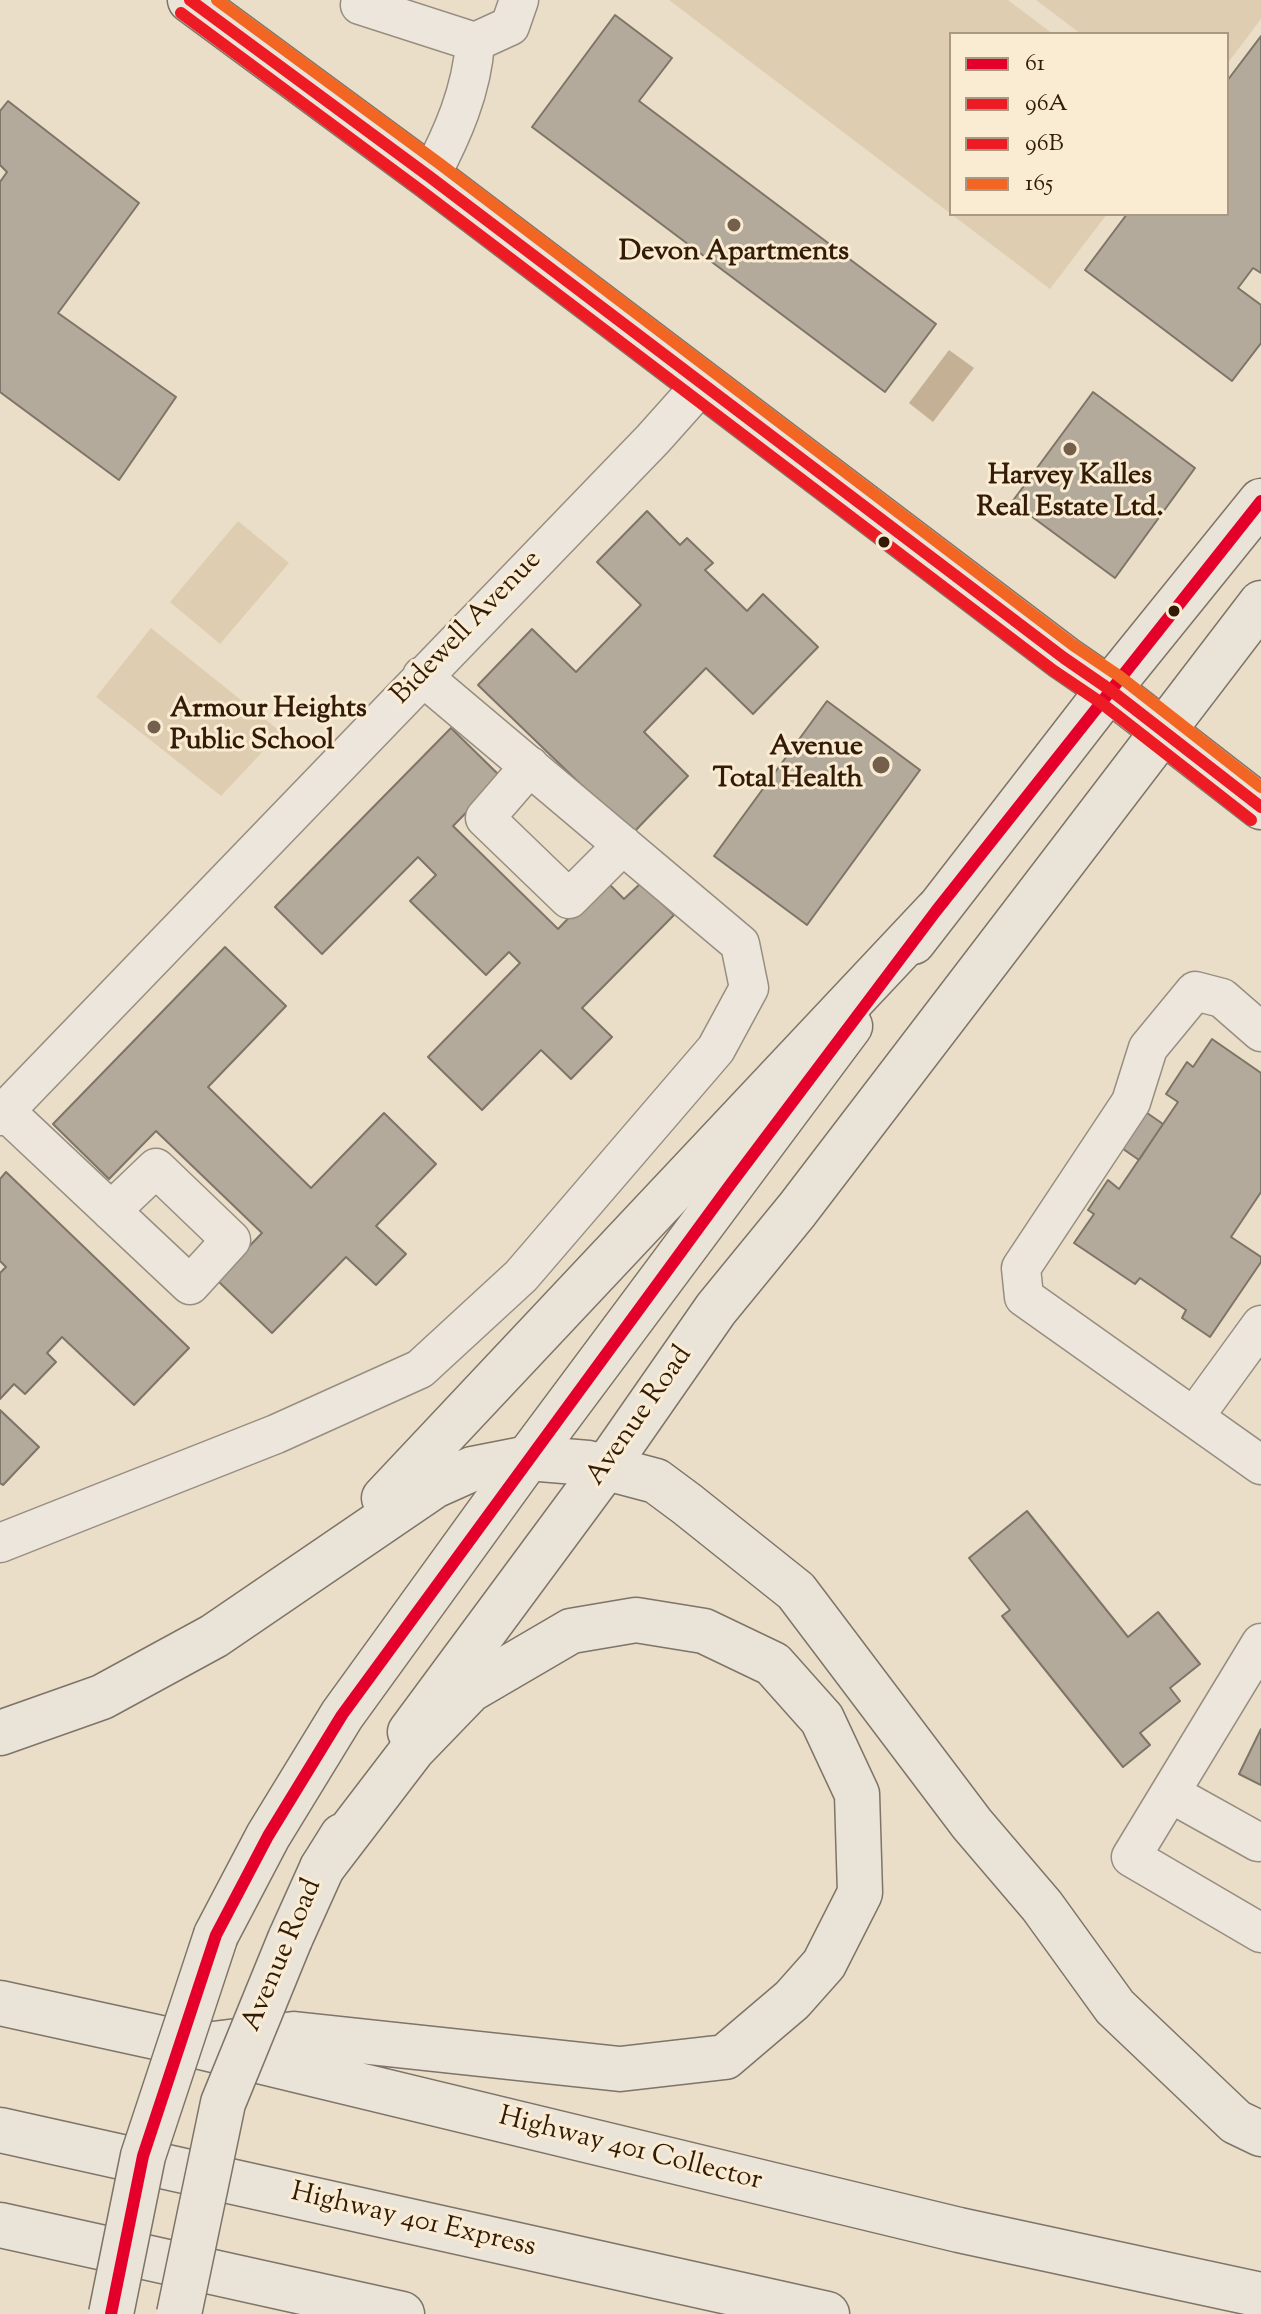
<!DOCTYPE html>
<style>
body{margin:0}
#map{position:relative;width:1261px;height:2314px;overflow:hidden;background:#eadec9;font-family:"Sorts Mill Goudy",serif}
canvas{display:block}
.legend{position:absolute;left:949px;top:32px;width:280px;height:184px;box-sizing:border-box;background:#faecd3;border:2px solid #aa9882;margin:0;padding:10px 14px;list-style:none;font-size:24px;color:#331b08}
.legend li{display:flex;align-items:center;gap:16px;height:40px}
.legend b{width:40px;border:2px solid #aa9882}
</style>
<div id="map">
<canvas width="1261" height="2314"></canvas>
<ul class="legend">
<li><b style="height:10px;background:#e4002b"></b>61</li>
<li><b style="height:10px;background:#ed1c24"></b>96A</li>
<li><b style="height:10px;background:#ed1c24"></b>96B</li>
<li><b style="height:10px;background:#f26522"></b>165</li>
</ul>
</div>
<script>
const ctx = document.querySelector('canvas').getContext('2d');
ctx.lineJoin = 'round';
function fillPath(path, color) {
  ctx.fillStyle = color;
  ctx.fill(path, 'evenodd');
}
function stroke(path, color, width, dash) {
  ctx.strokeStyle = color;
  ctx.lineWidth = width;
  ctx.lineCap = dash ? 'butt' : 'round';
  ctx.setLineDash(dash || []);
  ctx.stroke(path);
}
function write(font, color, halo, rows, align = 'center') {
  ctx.font = font + ' "Sorts Mill Goudy",serif';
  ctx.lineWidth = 6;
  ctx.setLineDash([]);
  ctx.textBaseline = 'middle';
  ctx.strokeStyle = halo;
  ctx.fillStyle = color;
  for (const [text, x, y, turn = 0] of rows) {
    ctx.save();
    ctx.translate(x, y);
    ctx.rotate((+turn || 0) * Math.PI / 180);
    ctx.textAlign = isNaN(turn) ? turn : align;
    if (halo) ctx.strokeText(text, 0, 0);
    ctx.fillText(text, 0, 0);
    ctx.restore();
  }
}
fillPath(new Path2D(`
 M669 0H1008L1053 34H951V214H1107L1050 289Z
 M1036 0H1261V19L1227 64V34H1081Z
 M238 521 289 563 220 644 170 602Z
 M151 628 281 732 221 796 96 697Z`), '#dfcdb1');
fillPath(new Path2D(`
 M949 350 974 368 933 422 909 403Z`), '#c4b195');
const building = new Path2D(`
 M615 15 672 58 639 101 936 324 885 392 532 127Z
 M1261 36V273L1253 268 1238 288 1261 305V343L1232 381 1085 270 1127 214H1227V81Z
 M8 101 139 203 58 313 176 397 119 480 0 392V182L7 172 0 165V111Z
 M1093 392 1195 468 1115 578 1012 502Z
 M647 511 680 545 687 538 713 563 705 570 747 611 763 594 818 647 753 714 706 668 644 732 688 776 632 834 478 685 532 629 576 672 641 605 597 562Z
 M827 701 920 770 807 925 714 856Z
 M451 728 501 777 453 826 558 929 605 880 624 899 641 883 674 915 582 1008 612 1037 571 1079 541 1050 482 1110 428 1057 520 963 509 952 486 975 410 901 436 875 418 857 322 954 275 907Z
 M225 947 286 1006 208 1087 311 1188 384 1113 436 1164 376 1226 406 1254 376 1285 346 1257 272 1333 217 1280 262 1233 156 1131 109 1179 53 1124Z
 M1212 1039 1261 1073V1192L1231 1237 1261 1257V1262L1210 1337 1182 1318 1186 1310 1140 1278 1135 1284 1074 1243 1094 1214 1088 1210 1108 1180 1119 1189 1178 1102 1166 1094 1187 1062 1193 1067Z
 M1124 1097 1163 1124 1139 1160 1100 1133Z
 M6 1172 189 1348 134 1405 62 1337 47 1353 56 1362 25 1394 14 1384 0 1399V1273L6 1267 0 1261V1179Z
 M0 1410 39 1447 3 1485 0 1483Z
 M1027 1511 1128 1637 1158 1612 1200 1664 1170 1688 1180 1701 1140 1733 1150 1745 1123 1767 1002 1616 1010 1610 969 1558Z
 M1261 1729V1785L1239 1774Z`);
fillPath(building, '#b4aa9c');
stroke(building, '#7e7467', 2);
const minor = new Path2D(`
 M360 5 475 42 510 26 519 0
 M430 177C452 135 472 91 475 42
 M530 766 485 818 569 899 623 845
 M1261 1032 1222 998 1195 991 1148 1048 1131 1102 1021 1268 1024 1297 1261 1465
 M5 1111 190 1285 231 1240 156 1168 111 1211
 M0 1116 653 439 703 383
 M1194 1417 1261 1325
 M0 1543 276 1434 420 1369 521 1276 716 1049 749 988 740 944 422 676
 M1261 1643 1131 1857 1261 1933
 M1170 1793 1258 1842`);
const major = new Path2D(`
 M190 0 430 177 1064 658 1109 689 1261 807
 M913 942 1109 689 1261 501
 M410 1732 606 1467 716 1309 797 1210 1261 603
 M216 1935 268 1836 342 1715 528 1458 850 1026
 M290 1939 322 1868 342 1836`);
const highway = new Path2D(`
 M384 1498 936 911
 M0 1733 102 1697 214 1636 434 1486 472 1469 528 1458 588 1463 656 1481 687 1504 796 1591 972 1824 1042 1906 1115 2007 1236 2122 1261 2134
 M0 2003 197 2046 959 2230 1261 2295
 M197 2046 294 2034 620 2069 725 2057 792 2000 824 1964 860 1893 857 1794 822 1719 773 1664 704 1631 636 1620 571 1631 470 1690 413 1749 322 1868
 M0 2130 827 2314
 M0 2225 402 2314`);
stroke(minor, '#988e80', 41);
stroke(major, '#7e7467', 47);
stroke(highway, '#7e7467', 47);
stroke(minor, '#ede6dd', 38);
stroke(major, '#eae3d7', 44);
stroke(highway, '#eae3d7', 44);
const majorBridge = new Path2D(`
 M111 2314 143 2156 216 1935
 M179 2314 223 2103 290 1939`);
stroke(majorBridge, '#7e7467', 47, []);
stroke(majorBridge, '#eae3d7', 44);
stroke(new Path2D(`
 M111 2314 143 2156 216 1935 268 1836 342 1715 730 1185 936 911 1261 501`), '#e4002b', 12);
stroke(new Path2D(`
 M190 0 430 177 1064 658 1109 689 1261 807`), '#ed1c24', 12);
stroke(new Path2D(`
 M181 13 420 190 1054 671 1100 702 1251 820`), '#ed1c24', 12);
stroke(new Path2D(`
 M217 0 440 164 1073 645 1119 676 1261 787`), '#f26522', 12);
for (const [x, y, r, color] of [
 [734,225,8,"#735f4c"],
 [1070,449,8,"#735f4c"],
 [884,542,7,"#331b08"],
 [1174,611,7,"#331b08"],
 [154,727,8,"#735f4c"],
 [881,765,10,"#735f4c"]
]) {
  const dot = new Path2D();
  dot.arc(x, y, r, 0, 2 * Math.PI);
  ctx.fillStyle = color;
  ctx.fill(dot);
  stroke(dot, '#faecd3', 3);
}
write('bold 28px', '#331b08', '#faecd3', [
 ["Devon Apartments",734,254],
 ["Harvey Kalles",1070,478],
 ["Real Estate Ltd.",1070,510],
 ["Armour Heights",170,711,"left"],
 ["Public School",170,743,"left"],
 ["Avenue",863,749,"right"],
 ["Total Health",863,781,"right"]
]);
write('28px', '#331b08', '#faecd3', [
 ["Bidewell Avenue",468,629,-46],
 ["Avenue Road",641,1417,-55],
 ["Avenue Road",284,1956,-67],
 ["Highway 401 Collector",630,2151,14],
 ["Highway 401 Express",413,2222,13]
]);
</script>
